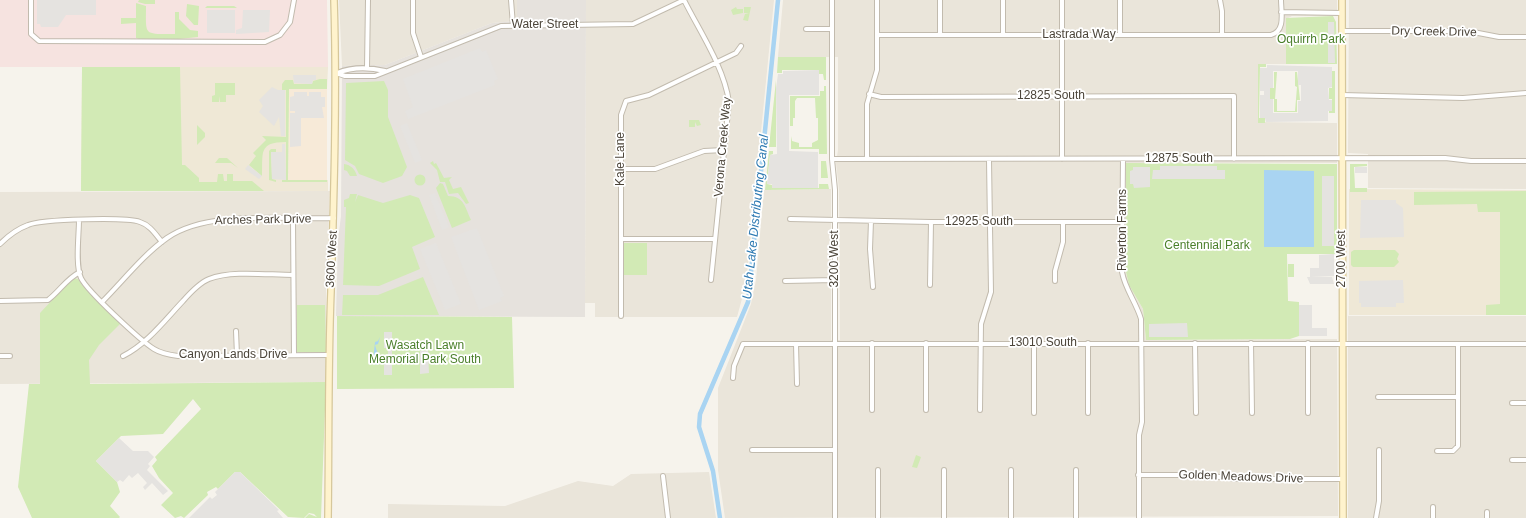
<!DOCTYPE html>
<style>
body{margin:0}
canvas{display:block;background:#f6f3ec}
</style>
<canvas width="1526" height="518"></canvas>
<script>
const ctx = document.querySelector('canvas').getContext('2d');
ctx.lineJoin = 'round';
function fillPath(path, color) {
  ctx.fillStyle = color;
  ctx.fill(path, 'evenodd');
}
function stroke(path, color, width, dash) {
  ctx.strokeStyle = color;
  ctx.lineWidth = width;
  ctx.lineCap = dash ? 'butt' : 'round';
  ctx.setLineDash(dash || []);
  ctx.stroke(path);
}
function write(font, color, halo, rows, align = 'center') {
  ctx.font = font + ' Arial,sans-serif';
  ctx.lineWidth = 3.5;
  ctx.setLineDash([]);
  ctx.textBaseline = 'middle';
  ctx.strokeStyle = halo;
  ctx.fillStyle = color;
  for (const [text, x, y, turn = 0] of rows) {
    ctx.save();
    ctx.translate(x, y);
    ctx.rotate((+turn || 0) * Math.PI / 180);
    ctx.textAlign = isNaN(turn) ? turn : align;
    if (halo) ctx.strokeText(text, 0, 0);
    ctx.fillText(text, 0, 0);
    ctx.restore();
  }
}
fillPath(new Path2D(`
 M339 0H517V21L492 23 385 65 342 66Z
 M586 0H774L746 284 737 317H595V303H585Z
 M783 0H1337V16H1292L1286 19V64H1258V122L1337 123V163H1126L1125 252 1126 272 1129 285 1143 309 1146 340 1337 339 1338 516 725 518 718 470V388L751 304 756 280 764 190 831 189V340H840L839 190 836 163 838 150V57H778Z
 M1349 0H1526V189L1368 188V154L1348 153Z
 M330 191 326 286V382L0 384V192Z
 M1348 316H1526V518H1348Z
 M709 472 716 518H388V504L505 506 578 481 613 486 631 474Z`), '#eae5da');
fillPath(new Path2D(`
 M289 89H327V180H288Z`), '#f7ead8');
fillPath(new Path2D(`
 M517 0H586L585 317 336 316 338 240 341 216 342 66 385 65 492 23 517 21Z`), '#e6e2dd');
fillPath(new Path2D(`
 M82 67H328L327 89H289L288 180H328V191H81Z
 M1349 189 1526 190V315H1349Z`), '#efe8d6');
fillPath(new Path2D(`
 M0 0H327L328 67H0Z`), '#f6e3e0');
fillPath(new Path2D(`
 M139 0H155V4H145L138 2Z
 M136 3 146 6C146 36 143 34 175 34V12H179V19L190 30 198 31V37L179 39H139L136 38V23L121 24V18H136Z
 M187 4 199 6 198 25H194L186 16Z
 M207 6H234L237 8H205Z
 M736 7 737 9H743V13L733 15 731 10Z
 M744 7H751L748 21 743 20 745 14 749 13H744Z
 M1333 16 1336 22 1337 64H1286V18Z
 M778 57H826V80H824L823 74H819V70H782V73H777Z
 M1258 64H1266V67H1260L1259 118H1265V123H1258Z
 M82 67H180L182 165H185L199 178V182H217L218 174H223L224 181H227V174H233V181H252L264 191H81Z
 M1332 71H1335V113H1329V111H1332V99H1329V88H1332Z
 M1274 72H1277L1275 99H1277V111H1295L1297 87 1295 86V72H1297L1300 100H1297V112H1274V99H1270V88H1274Z
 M320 79H327V89H289L288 180H327V182H282V180H286V142C258 142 263 153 262 176L249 165 256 156 253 153 266 140 262 136 286 137V90H282V84L285 80H293L294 84H312L313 81Z
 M776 80V147H769Z
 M384 81 388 90V117L407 167 402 176 383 183 359 174 355 166 345 160 346 83Z
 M215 83H235V95H226V102H220L219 96V102H212V96L215 95Z
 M824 86H826L827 154H819V149H791V136L792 141 799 143V147H812V143L818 140V118H816L815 98H797L795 101V118H793V126H790V96H820V91H824Z
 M689 120H699L701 125 697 126 695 122V127H689Z
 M197 125 205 133V137L197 145Z
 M271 149H276V152H271L272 179 276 180V182L269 180V151Z
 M769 151H773V154L770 155 767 184 772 185V188H819V184H828L829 189 765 190Z
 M219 158H227L238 168 231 163H215Z
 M433 161 434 164 436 163 444 178 452 177 449 180 453 189 461 187 469 203 466 204 458 193 449 194 445 182H440L437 170 430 163Z
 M821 161H826L828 178H821Z
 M1126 163 1337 164V254H1287L1288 301 1299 302V336L1290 339 1146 340 1143 309 1129 285 1126 272Z
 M344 164C351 165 355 169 357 176H350L347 171 344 170Z
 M1350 164H1367V166L1354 167 1355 188H1367V192H1350Z
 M414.5 180a5.5 5.5 0 1 1 11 0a5.5 5.5 0 1 1-11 0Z
 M440 183 443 184 448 196C464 196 465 207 471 220L452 228 436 188Z
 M1526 191V315H1486V305L1500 304V212H1478L1477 204 1414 205V192Z
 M350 194H357L355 202 358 195 383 203 410 195 419 198 435 237 412 247 420 269 379 286 343 285 346 207H344V200L349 198Z
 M624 243H647V275H624Z
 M1354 250H1395L1399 254 1397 259 1399 262 1394 267H1353L1351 265V252Z
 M1288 264H1294V277H1288Z
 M423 277 439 315H342L343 295H378Z
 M73 278 78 279 82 285 121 323 99 345 89 360 90 384 326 382 321 518H305L309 514 317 517 314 514 309 513 304 518 288 517 240 472H235L218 489 216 487 207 492 208 495 184 518 181 516 175 518 161 505 173 493 159 478 152 466 157 460 155 457 201 409 193 399 163 434 121 436 96 461 117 482 120 492 110 506 120 517 119 518H32L18 487 29 384H40V313Z
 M297 305H325L326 352H297Z
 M337 316 512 317 514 388 337 389Z
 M916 455 921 457 917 468 912 467Z`), '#d2eab5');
fillPath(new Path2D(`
 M37 0H96V15H66L58 27H41L40 24H37Z
 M207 10H235V33H207Z
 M243 10H270L269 32 236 34V30L242 28Z
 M1328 22H1334L1335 63H1328Z
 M480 48 482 52 486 50 498 79 494 81 495 85 408 119 405 111 413 107 403 79Z
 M1267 65 1332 67V87L1328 88 1329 100H1332V111H1328V121L1266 122 1265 118H1260V95H1264V91H1260V68H1267ZM1273 71H1298V85H1301V101H1298V113H1273V99H1270V88H1273Z
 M819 70V95H789V151L818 152V188H772V184H767L770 155 777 154 776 88 778 74H783V71Z
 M293 75H316V80H313L312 84 294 83Z
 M272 87 278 90H285V136H281L279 117 274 126 259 112 263 106 259 100Z
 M294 92H307V96H309V92H321V97H325V107H322L324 118H301V146L290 147V113H295V111H290V97L294 96Z
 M407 123 422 160 415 163 400 126Z
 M282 144H285L286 180 272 179 271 152H282Z
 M248 165 262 176 259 179 245 169Z
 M1160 166H1217V170H1225V179H1152L1153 170H1160Z
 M1133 167H1150V187L1134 188 1133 184H1130V171L1133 170Z
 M1355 167H1367V173H1355Z
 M1322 176H1334V246H1322Z
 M435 193 449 227 442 230 429 195Z
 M1361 200H1396V203L1403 208 1404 237 1360 238Z
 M477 228 504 296 500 298 502 301 479 310 451 237Z
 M436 243 461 304 445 310 420 249Z
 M1334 254V276L1310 277V268H1319V255Z
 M1307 277H1332L1334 284H1310Z
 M1403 280 1404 303H1396V307H1361V303H1359V281Z
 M1299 305H1312V328H1327V336H1299Z
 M1187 323 1188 337H1149V324Z
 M384 332H392V375H384V358H388V348H384Z
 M420 351H428L429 373 420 374Z
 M119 438 133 451H148L154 457 148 464 150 466 147 470 168 491 163 495 152 483 145 490 143 487 147 483 138 473 132 478 129 475 123 482 120 480 117 482 96 461Z
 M235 472H240L279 510 277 511 283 518H189L210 497 212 499 217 495 215 492Z`), '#e5e3e0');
fillPath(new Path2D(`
 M1264 170 1314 171V247H1264Z
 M380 337 378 344 375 345 380 362 376 365 373 361 375 342 378 341Z`), '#a9d4f2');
stroke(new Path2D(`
 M720 518 713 471 699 427 700 414 748 302 778 0`), '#a9d4f2', 4.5);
const street = new Path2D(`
 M31 0V34L39 41 265 42 280 35 290 22 294 0
 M413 0V33L421 57
 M511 0 513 25
 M684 0C700 32 724 67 729 102L711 280
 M832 0V159L835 190V518
 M940 0V35
 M1003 0V35
 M1062 0V159
 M1120 0V35
 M1220 0 1222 11V35
 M1281 12 1342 13
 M806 29H832
 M1342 31H1468L1499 37H1526
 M877 35H1271C1286 31 1281 12 1281 0
 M367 68 368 0
 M336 73 345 76H375L501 26 633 24 684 0
 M337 73C352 67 369 67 385 71
 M869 94 881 97 1234 96V159
 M1342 95 1463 98 1526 93
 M832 159 1445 158 1471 161H1526
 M867 159V104L877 70V0
 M1123 159 1122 272C1125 289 1136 302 1141 319L1142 422 1139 435V518
 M621 169H655L704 151 724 150
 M293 219 294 355
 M790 219 931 222H1122
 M79 220C79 235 75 265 81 278 87 291 141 341 154 349 162 354 170 355 178 356L329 355
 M871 221 870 249 873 287
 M621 239H715
 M0 244C8 236 17 229 28 225 42 219 126 217 140 222 150 225 156 235 162 242
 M785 281 835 280
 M1055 281V271L1063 242V222
 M930 285 931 222
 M0 301 48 300C60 291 66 279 80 272
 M102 302C123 281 143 255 167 238 209 209 284 220 334 218
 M621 316V115L626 101 649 95 736 53 741 46
 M236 331 237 355
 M926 343V410
 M1088 343V413
 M1195 343 1196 413
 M1251 343 1252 413
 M1308 343V413
 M796 344 797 384
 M1034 344V413
 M0 356H10
 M123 356C147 344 165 320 183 301 190 293 199 283 209 279 232 270 268 275 293 275
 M733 378 734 366 743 344H1526
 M1378 397H1458
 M1512 403H1526
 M872 410V343
 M980 410 981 324 991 292 989 160
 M752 450H835
 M1437 451H1453L1458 446V344
 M1512 460H1526
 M944 470V518
 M1011 470V518
 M1138 475H1203L1236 479H1343
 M663 476 668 518
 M1433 507V518
 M1487 512V518
 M878 518V470
 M1076 518V470
 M1376 518 1379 501V450`);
const secondary = new Path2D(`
 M1342 0 1343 518
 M328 518C329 442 328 366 331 291 334 194 337 97 334 0`);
stroke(street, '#c2bbae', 6);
stroke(secondary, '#d6c79b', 8);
stroke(street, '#fff', 4);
stroke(secondary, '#fff3cd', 5.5);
write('12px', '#4b4439', '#fff', [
 ["Water Street",545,25],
 ["Dry Creek Drive",1434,32,1],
 ["Lastrada Way",1079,35],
 ["12825 South",1051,96],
 ["Verona Creek Way",723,147,-85],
 ["Kale Lane",621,159,-90],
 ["12875 South",1179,159],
 ["Arches Park Drive",263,220,-1],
 ["12925 South",979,222],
 ["Riverton Farms",1123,230,-90],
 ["3600 West",332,259,-87],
 ["3200 West",835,259,-90],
 ["2700 West",1342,259,-90],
 ["13010 South",1043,343],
 ["Canyon Lands Drive",233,355],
 ["Golden Meadows Drive",1241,477,2]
]);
write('12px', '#4a7f2a', '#fff', [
 ["Oquirrh Park",1311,40],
 ["Centennial Park",1207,246],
 ["Wasatch Lawn",425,346],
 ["Memorial Park South",425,360]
]);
write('italic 13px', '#2e7ab2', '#fff', [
 ["Utah Lake Distributing Canal",756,217,-84]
]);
</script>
